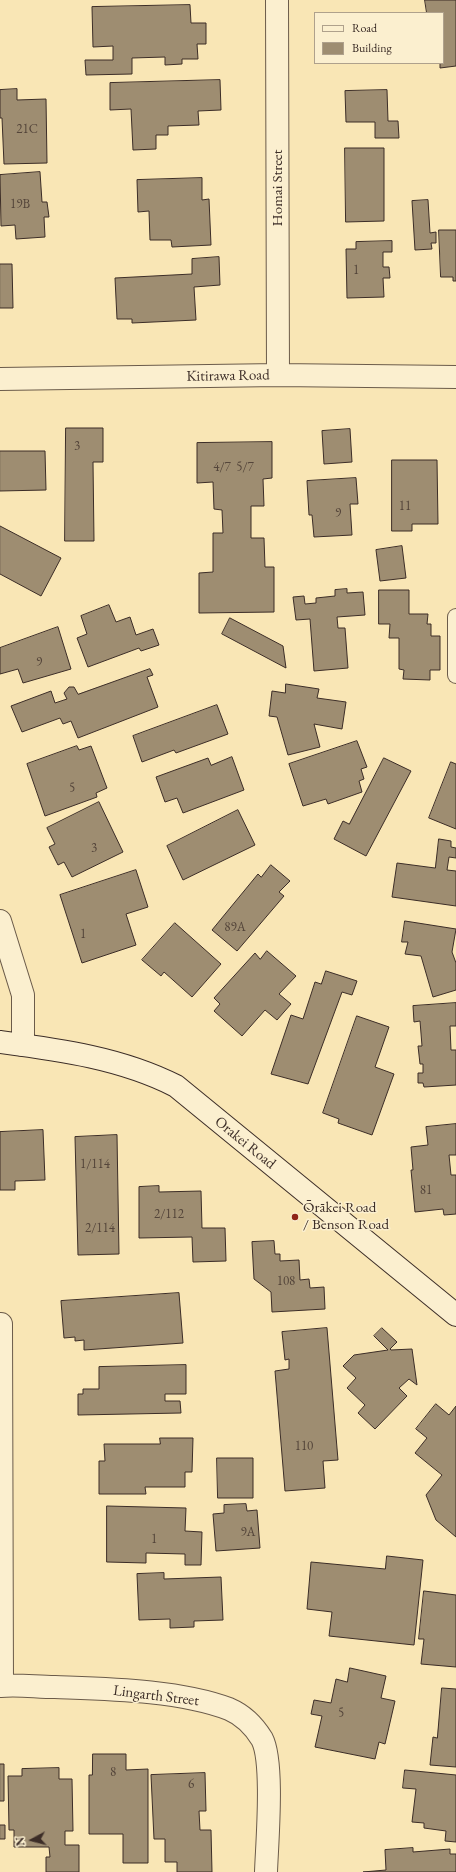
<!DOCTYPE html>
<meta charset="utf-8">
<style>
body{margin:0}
#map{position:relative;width:456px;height:1872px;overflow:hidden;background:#f9e6b5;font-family:"EB Garamond",serif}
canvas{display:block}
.legend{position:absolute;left:314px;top:12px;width:130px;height:52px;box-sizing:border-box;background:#fbefcf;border:1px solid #afa18c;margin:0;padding:5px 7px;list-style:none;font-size:12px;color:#3c2d27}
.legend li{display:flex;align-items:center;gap:8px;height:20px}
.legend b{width:20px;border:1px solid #afa18c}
.north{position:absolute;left:12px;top:1820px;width:40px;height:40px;-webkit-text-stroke:3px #fbefcf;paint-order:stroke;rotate:263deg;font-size:11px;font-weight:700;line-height:16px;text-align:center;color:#3c2d27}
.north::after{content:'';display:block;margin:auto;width:14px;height:18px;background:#3c2d27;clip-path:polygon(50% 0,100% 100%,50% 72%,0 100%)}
</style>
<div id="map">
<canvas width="456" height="1872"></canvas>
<ul class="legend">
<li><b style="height:5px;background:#fbefcf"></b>Road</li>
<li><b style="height:11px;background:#9e8d71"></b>Building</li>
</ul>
<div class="north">N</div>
</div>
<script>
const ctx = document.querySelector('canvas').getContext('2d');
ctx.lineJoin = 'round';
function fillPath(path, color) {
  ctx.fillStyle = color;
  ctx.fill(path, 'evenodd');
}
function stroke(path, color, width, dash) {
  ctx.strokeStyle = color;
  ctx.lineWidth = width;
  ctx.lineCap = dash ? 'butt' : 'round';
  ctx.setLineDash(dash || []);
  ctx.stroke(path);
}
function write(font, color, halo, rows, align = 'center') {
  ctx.font = font + ' "EB Garamond",serif';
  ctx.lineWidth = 3;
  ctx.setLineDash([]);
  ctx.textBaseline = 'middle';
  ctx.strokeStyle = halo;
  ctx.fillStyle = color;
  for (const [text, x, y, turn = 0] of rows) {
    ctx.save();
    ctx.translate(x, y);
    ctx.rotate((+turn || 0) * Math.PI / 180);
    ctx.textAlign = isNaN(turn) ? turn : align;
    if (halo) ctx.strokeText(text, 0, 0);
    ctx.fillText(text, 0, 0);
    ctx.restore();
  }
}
const building = new Path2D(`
 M425 0H456V66L440 68V63H443V13H427Z
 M190 5 191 23H206V44H197L198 59H182V64L165 65V57L132 58V74L86 75 85 60H113V46L93 47 92 7Z
 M220 80 221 110 198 111 199 125 168 126V135H156V149L133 150 131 109 110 110V83Z
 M17 89V100L46 99 47 163 4 164 2 118H0V90Z
 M387 90 388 121H398L399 138H375V122H346L345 91Z
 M345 148H384V221L346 222Z
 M40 172 42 202H47L49 217H44L45 237 16 239 15 225 1 226 0 175Z
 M202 178V200L209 199 211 245 172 247 171 240H150L149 211 138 212 137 180Z
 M428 200 430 233 436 232V243H431L432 249 415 250 412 201Z
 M439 230H456V281H453V277H441Z
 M392 241V252H383V267H389L390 278H383L384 297 347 298 346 249H356V242Z
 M219 257 220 285 194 287 196 320 132 323V319H117L115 278 192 274V259Z
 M0 264H12L13 308H0Z
 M66 428H103V462H93L94 541H65Z
 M350 429 352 462 324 464 322 431Z
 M272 442V478L263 479 264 506H251V538H264L265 567H274V612L199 613V573L213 572V533H223L222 510 214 509 213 482 197 483V443Z
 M0 451H45L46 490 0 491Z
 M392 460H437L438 524H412V531H392Z
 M356 478 358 504H350L352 535 314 537 312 515H309L307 481Z
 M0 526 61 558 41 596 0 574Z
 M402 546 406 578 380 581 376 550Z
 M347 589V593L363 592 365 615 337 617 338 628H345L348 668 314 671 310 619 296 620 293 597 304 596 305 604 316 603V598L335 596V590Z
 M379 590H409V614H428L427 624H431V636H440V670H430V680L403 679 404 670 399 669V638H389L390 624H379Z
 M109 605 116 622 130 617 136 635 153 629 159 645 141 651 139 648 88 667 77 638 87 634 81 616Z
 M230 618 283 646 286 668 222 634Z
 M58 627 71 669 23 683 18 669 0 674V648Z
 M150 669 153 675 147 677 158 707 78 738 71 721 63 724 60 718 22 732 11 706 51 691 55 703 67 699 64 693 69 687H74L78 694Z
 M286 684 319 689 317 698 346 702 342 729 314 724 320 747 288 755 277 717 269 716 272 691 285 693Z
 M217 705 228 734 176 753 174 750 142 762 133 736Z
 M357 741 367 767 361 769 364 779 359 781 362 792 328 804 326 799 303 806 289 764Z
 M77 746 79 750 91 746 107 788 96 793 97 797 45 816 27 764Z
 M232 757 244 790 183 813 177 798 165 802 156 777 208 758 211 765Z
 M384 758 411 771 366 856 334 839 343 821 349 824Z
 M451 762 456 764V829L429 818Z
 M99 802 123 852 72 877 64 862 58 865 49 847 55 844 47 828Z
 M238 810 255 845 183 880 167 846Z
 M439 839 451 841V847L456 848V858L449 857 447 870 456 871V906L392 897 397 863 435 868Z
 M271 865 290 881 279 892 284 896 237 951 212 930 258 874 261 877Z
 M136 870 148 907 126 914 136 945 82 963 60 895Z
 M405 921 456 929 452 952 456 963V990L433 997 421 956 405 954 408 942H402Z
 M175 923 221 964 192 997 164 972 161 976 142 960Z
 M267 951 296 976 279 994 291 1004 277 1020 265 1010 242 1036 214 1011 220 1004 214 998 255 953 260 959Z
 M326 971 357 981 352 995 342 992 308 1084 271 1074 291 1015 303 1019 315 982 321 984Z
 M456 1003V1026H450L451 1050H456V1085L424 1087 423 1083H418V1073H423V1064H420L418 1046H422L420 1021 414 1022 413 1006Z
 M357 1016 389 1027 375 1067 394 1074 372 1135 338 1123 339 1119 323 1113Z
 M456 1124V1155H449L451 1175H456V1214L444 1215 443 1209 415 1212 411 1170H413L411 1147 428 1145 426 1127Z
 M43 1130 45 1180 15 1181V1190H0V1132Z
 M117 1135 119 1254 78 1255 75 1137Z
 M159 1186V1192L201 1191 202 1228H225L226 1261 193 1262 192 1237 139 1238V1187Z
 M274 1241 275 1254H280V1261L299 1260 300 1280 309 1279 310 1288 324 1287 325 1309 272 1312 271 1292 254 1279 252 1242Z
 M179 1293 183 1343 84 1350V1340L75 1341V1337L64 1338 61 1301Z
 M327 1328 338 1460 323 1461 325 1488 285 1491 275 1371 289 1369V1359L285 1360 282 1332Z
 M382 1328 397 1342 390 1349 391 1350 412 1349 417 1385 409 1379 399 1388 407 1396 375 1429 358 1413 365 1405 347 1388 356 1378 343 1366 354 1355 388 1350 374 1336Z
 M186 1365V1394H165V1401H180L181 1413 78 1415V1394H83V1389H99V1367Z
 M436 1404 449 1415 456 1406V1537L436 1520 426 1495 442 1475 415 1453 427 1438 416 1429Z
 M160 1438H193L192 1472H185V1487H145L146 1494H99V1461H105L104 1444H160Z
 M217 1458H253V1498H218Z
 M246 1504 247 1511 257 1510 260 1548 216 1551 213 1514 224 1513V1505Z
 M107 1506 186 1508 185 1531 202 1532 201 1565H185V1554L146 1553V1563L107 1562Z
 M387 1556 423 1560 414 1645 329 1636 332 1612 307 1609 311 1562 385 1569Z
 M164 1573V1579L221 1577 223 1620 194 1621V1627L170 1628V1619L139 1620 137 1574Z
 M424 1591 456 1595V1667L421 1664 424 1639H419Z
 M350 1668 386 1676 381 1698 395 1701 385 1744 379 1742 375 1759 315 1747 322 1716 311 1714 314 1700 331 1703 336 1679 347 1682Z
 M442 1688 456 1689V1767L430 1765 433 1737 437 1738Z
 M93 1754H126V1770L148 1769V1863H123V1834H89V1775H92Z
 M0 1764H4V1801H0Z
 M59 1768V1779H72L73 1831H65V1845H79V1872H46V1857H50L49 1847H14V1830H9L8 1776H22V1769Z
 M405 1770 456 1775V1842L445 1841 446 1831 424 1828V1823L412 1822 416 1789 403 1788Z
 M205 1773 206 1811H199L200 1830H211L212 1872H177V1862H165V1839H154L151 1775Z
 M0 1825H5V1839H0Z
 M413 1848V1852L450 1849V1854H456V1872H363L386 1870 385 1850Z`);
fillPath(building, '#9e8d71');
stroke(building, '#3c2d27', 1);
const service = new Path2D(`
 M456 617V675`);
const minor = new Path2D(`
 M277 0 278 375
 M0 379 278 375 456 377
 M1 1324 2 1686
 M0 1686C17 1684 37 1687 55 1687 108 1689 179 1690 229 1709 243 1715 254 1726 262 1739 274 1762 267 1843 266 1872`);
const tertiary = new Path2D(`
 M0 921 23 995V1045`);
const secondary = new Path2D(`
 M0 1042C60 1050 121 1058 176 1086L456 1315`);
stroke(service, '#6b5b4a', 18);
stroke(minor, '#6b5b4a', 24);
stroke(tertiary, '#6b5b4a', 24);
stroke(secondary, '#3c2d27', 24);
stroke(service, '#fbefcf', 16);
stroke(minor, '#fbefcf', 22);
stroke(tertiary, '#fbefcf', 22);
stroke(secondary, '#fbefcf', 22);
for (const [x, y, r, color] of [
 [295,1217,4,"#8f2418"]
]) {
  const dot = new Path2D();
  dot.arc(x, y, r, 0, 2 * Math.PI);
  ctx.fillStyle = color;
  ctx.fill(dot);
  stroke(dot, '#fbefcf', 1.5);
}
write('13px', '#54453a', null, [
 ["21C",27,129],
 ["19B",20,204],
 ["1",356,270],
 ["3",77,446],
 ["4/7",222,467],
 ["5/7",245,467],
 ["11",405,506],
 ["9",338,513],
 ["9",39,662],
 ["5",72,788],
 ["3",94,848],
 ["89A",235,927],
 ["1",83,934],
 ["1/114",95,1164],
 ["81",426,1190],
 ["2/112",169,1214],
 ["2/114",100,1228],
 ["108",286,1281],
 ["110",304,1446],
 ["9A",248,1532],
 ["1",154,1539],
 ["5",341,1713],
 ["8",113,1772],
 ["6",191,1784]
]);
write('15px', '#3c2d27', '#fbefcf', [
 ["Homai Street",278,188,-90],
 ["Kitirawa Road",228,376,-1],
 ["Orakei Road",245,1143,39],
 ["Lingarth Street",156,1696,7]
]);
write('15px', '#3c2d27', '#fbefcf', [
 ["Ōrākei Road",303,1208],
 ["/ Benson Road",303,1225]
], 'left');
</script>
